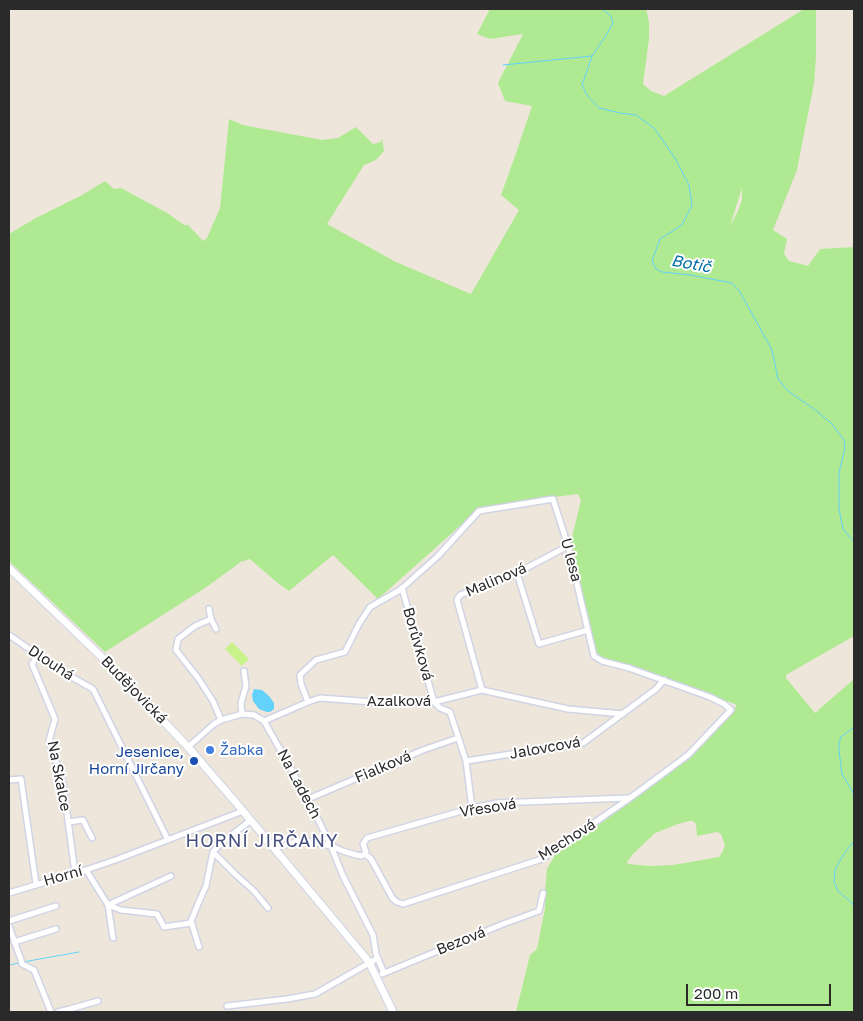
<!DOCTYPE html>
<meta charset="utf-8">
<style>
body{margin:0}
#map{position:relative;width:863px;height:1021px;overflow:hidden;background:#eee6db;font-family:"Golos Text",sans-serif}
canvas{display:block}
.frame{position:absolute;inset:0;border:10px solid #2a2a2a;pointer-events:none}
.scale{position:absolute;left:686px;top:984px;width:145px;height:22px;box-sizing:border-box;border:2px solid #2a2a2a;border-top:0;padding-left:6px;font-size:15px;line-height:18px;white-space:nowrap;color:#2a2a2a;-webkit-text-stroke:4px #fff;paint-order:stroke}
</style>
<div id="map">
<canvas width="863" height="1021"></canvas>
<div class="frame"></div>
<div class="scale">200 m</div>
</div>
<script>
const ctx = document.querySelector('canvas').getContext('2d');
ctx.lineJoin = 'round';
function paint(path, color) {
  ctx.fillStyle = color;
  ctx.fill(path, 'evenodd');
}
function toPath(rows) {
  const path = new Path2D();
  for (const r of rows) {
    path.moveTo(r[0], r[1]);
    for (let i = 2; i < r.length; i += 2) path.lineTo(r[i], r[i + 1]);
  }
  return path;
}
function strokePath(path, color, width, dash) {
  ctx.strokeStyle = color;
  ctx.lineWidth = width;
  ctx.lineCap = dash ? 'butt' : 'round';
  ctx.setLineDash(dash || []);
  ctx.stroke(path);
}
function drawText(font, color, halo, rows, align = 'center') {
  ctx.font = font + ' "Golos Text",sans-serif';
  ctx.lineWidth = 4;
  ctx.setLineDash([]);
  ctx.textBaseline = 'middle';
  ctx.strokeStyle = halo;
  ctx.fillStyle = color;
  for (const [text, x, y, turn = 0] of rows) {
    ctx.save();
    ctx.translate(x, y);
    ctx.rotate((+turn || 0) * Math.PI / 180);
    ctx.textAlign = isNaN(turn) ? turn : align;
    if (halo) ctx.strokeText(text, 0, 0);
    ctx.fillText(text, 0, 0);
    ctx.restore();
  }
}
paint(toPath([
 [490,9,646,9,649,22,649,39,643,84,651,91,664,96,804,9,816,9,816,57,814,84,802,144,797,170,773,230,787,239,784,254,789,261,808,266,820,249,854,247,854,636,786,675,786,678,815,713,854,679,854,1012,516,1012,530,955,537,949,545,908,545,891,547,869,555,855,605,820,690,757,731,714,737,705,667,678,611,661,597,655,571,541,581,500,578,494,554,497,479,509,378,599,333,555,289,591,279,584,251,560,248,559,243,562,242,561,208,586,105,652,9,561,9,234,34,219,82,195,105,181,114,189,121,188,169,214,184,225,188,225,203,241,207,238,220,208,229,119,243,125,322,140,338,138,356,127,373,144,381,142,382,138,384,151,376,160,364,165,327,224,396,262,471,294,519,210,501,195,516,153,532,106,505,101,498,83,523,34,490,39,477,34],
 [742,188,742,200,737,213,730,226],
 [689,821,693,821,696,824,697,836,717,832,721,834,725,845,722,853,719,857,673,865,650,866,628,864,627,862,633,854,655,833,678,824]
]), '#afea92');
paint(toPath([
 [232,642,249,659,242,666,225,649]
]), '#c7f28c');
paint(toPath([
 [254,689,262,690,269,696,274,703,274,709,270,712,267,712,259,709,253,701,252,695]
]), '#63d2fa');
strokePath(toPath([
 [602,9,611,16,613,23,605,37,592,56,582,85,587,95,599,108,620,113,636,115,654,128,675,158,689,185,692,205,682,225,660,239,652,261,656,269,662,272,690,275,732,283,740,292,772,350,778,379,788,391,814,409,831,423,844,440,845,448,839,473,839,509,843,529,854,542],
 [503,65,592,56],
 [854,727,841,737,839,743,839,751,842,774,853,792,854,802],
 [854,841,843,855,835,870,834,882,838,891,852,903,854,907],
 [23,962,79,952],
 [9,965,19,963]
]), '#63d2fa', 1);
const minor = toPath([
 [517,573,539,644,588,630],
 [402,588,434,702,440,708,450,712,466,761,472,808],
 [209,609,211,619,216,629],
 [211,619,195,626,178,639,176,650,198,678,213,701,221,720],
 [9,635,61,671,93,689,168,840],
 [38,655,32,664,55,719,49,741,63,783,75,873],
 [482,690,457,600,460,595,517,573,568,546],
 [308,702,301,684,300,675,316,660,345,652,359,624,370,607,400,590,438,556,479,511,553,499,568,546,594,656,602,661,629,668,710,697,724,704,731,710,688,755,630,798,542,859,403,904,397,902,393,899,371,859,365,854],
 [242,714,241,703,246,686,244,671],
 [264,721,308,702,320,698,386,703,407,700,434,702,482,690,568,709,623,714],
 [188,747,214,724,221,720,242,714,254,715,264,721,308,799,331,846,343,876,373,935,376,954,384,973],
 [466,761,583,743,656,689,664,680],
 [9,780,21,779,36,884],
 [308,799,423,750,458,738],
 [68,822,83,820,92,838],
 [274,848,296,842,307,841,331,846,343,851,356,855,361,856,365,854],
 [213,852,236,875,254,891,268,908],
 [365,854,366,852,363,844,367,838,472,808,496,803,628,798],
 [86,870,108,905,113,938],
 [9,893,86,870,118,859,243,811],
 [108,905,121,910,157,914,164,927,191,923],
 [108,905,171,876],
 [9,921,56,906],
 [9,926,21,960,22,964,34,970,51,1012],
 [14,942,56,929],
 [199,947,191,921,198,904,206,886,213,852,220,844,251,820],
 [382,974,503,924,539,911,543,893],
 [227,1006,287,999,315,994,378,958],
 [70,1009,98,1001],
 [58,1012,70,1009,71,1011]
]);
const secondary = toPath([
 [9,568,111,666,188,747,238,805,369,962,393,1012]
]);
strokePath(minor, '#d0d4e5', 8);
strokePath(secondary, '#d0d4e5', 9);
strokePath(minor, '#fff', 5);
strokePath(secondary, '#fff', 7);
for (const [x, y, r, color] of [
 [210,750,5,"#3f7fe0"],
 [194,761,5,"#1a4fb4"]
]) {
  const dot = new Path2D();
  dot.arc(x, y, r, 0, 2 * Math.PI);
  ctx.fillStyle = color;
  ctx.fill(dot);
  strokePath(dot, '#fff', 2);
}
drawText('15px', '#2a2a2a', '#fff', [
 ["U lesa",571,560,75],
 ["Malinová",496,580,-23],
 ["Borůvková",418,644,74],
 ["Dlouhá",51,663,33],
 ["Budějovická",134,690,46],
 ["Azalková",399,701],
 ["Jalovcová",545,748,-10],
 ["Fialková",383,767,-23],
 ["Na Skalce",59,776,79],
 ["Na Ladech",299,784,62],
 ["Vřesová",488,808,-9],
 ["Mechová",567,840,-32],
 ["Horní",63,876,-16],
 ["Bezová",461,941,-22]
]);
drawText('15px', '#366cbe', '#fff', [
 ["Žabka",220,750]
], 'left');
drawText('15px', '#164399', '#fff', [
 ["Jesenice,",184,752],
 ["Horní Jirčany",184,769]
], 'right');
drawText('italic 16px', '#006ea8', '#fff', [
 ["Botič",691,264,10]
]);
ctx.letterSpacing = '1px';
drawText('18px', '#46507f', '#fff', [
 ["HORNÍ JIRČANY",262,841]
]);
ctx.letterSpacing = '0px';
</script>
